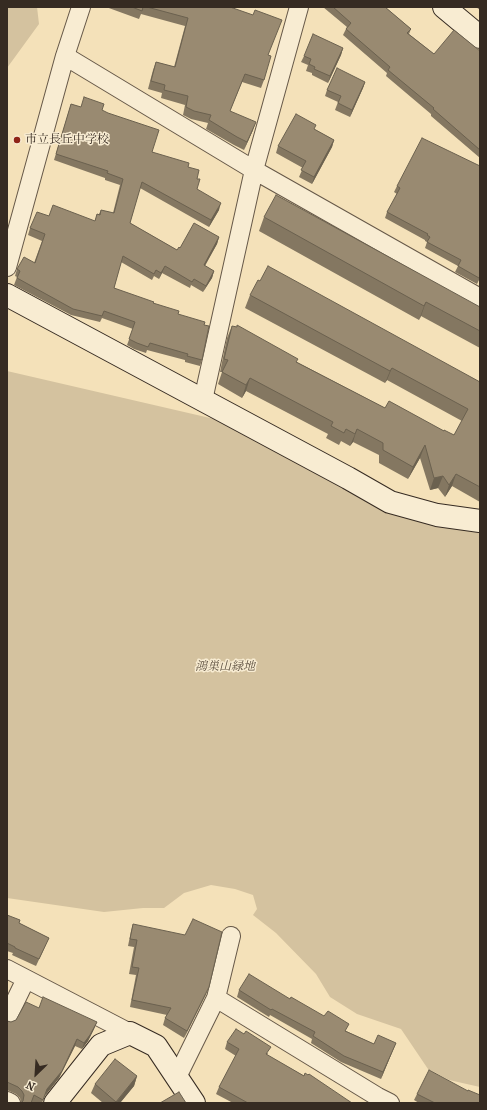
<!DOCTYPE html>
<meta charset="utf-8">
<style>
body{margin:0}
#map{position:relative;width:487px;height:1110px;overflow:hidden;background:#f4e1b9;font-family:"IM FELL French Canon",serif}
canvas{display:block}
.frame{position:absolute;inset:0;border:8px solid #362b22;pointer-events:none}
.north{position:absolute;left:16px;top:1054px;width:40px;height:40px;-webkit-text-stroke:3px #f8ecd2;paint-order:stroke;rotate:205deg;font-size:11px;font-weight:700;line-height:16px;text-align:center;color:#362b22}
.north::after{content:'';display:block;margin:auto;width:14px;height:18px;background:#362b22;clip-path:polygon(50% 0,100% 100%,50% 72%,0 100%)}
</style>
<div id="map">
<canvas width="487" height="1110"></canvas>
<div class="frame"></div>
<div class="north">N</div>
</div>
<script>
const ctx = document.querySelector('canvas').getContext('2d');
ctx.lineJoin = 'round';
function paint(path, color) {
  ctx.fillStyle = color;
  ctx.fill(path, 'evenodd');
}
function toPath(rows) {
  const path = new Path2D();
  for (const r of rows) {
    path.moveTo(r[0], r[1]);
    for (let i = 2; i < r.length; i += 2) path.lineTo(r[i], r[i + 1]);
  }
  return path;
}
function strokePath(path, color, width, dash) {
  ctx.strokeStyle = color;
  ctx.lineWidth = width;
  ctx.lineCap = dash ? 'butt' : 'round';
  ctx.setLineDash(dash || []);
  ctx.stroke(path);
}
function drawText(font, color, halo, rows, align = 'center') {
  ctx.font = font + ' "IM FELL French Canon","Noto Serif JP",serif';
  ctx.lineWidth = 3;
  ctx.setLineDash([]);
  ctx.textBaseline = 'middle';
  ctx.strokeStyle = halo;
  ctx.fillStyle = color;
  for (const [text, x, y, turn = 0] of rows) {
    ctx.save();
    ctx.translate(x, y);
    ctx.rotate((+turn || 0) * Math.PI / 180);
    ctx.textAlign = isNaN(turn) ? turn : align;
    if (halo) ctx.strokeText(text, 0, 0);
    ctx.fillText(text, 0, 0);
    ctx.restore();
  }
}
paint(toPath([
 [7,7,37,7,39,24,7,68],
 [7,371,223,421,480,528,480,1087,449,1080,428,1069,401,1029,357,1014,330,997,316,974,276,933,253,915,257,909,253,895,235,889,211,885,184,893,164,908,143,908,104,912,7,898]
]), '#d4c29f');
const street = toPath([
 [81,7,65,56,254,170,480,298],
 [7,267,65,56],
 [203,400,254,170,299,7],
 [7,969,130,1033],
 [216,998,231,936],
 [7,1018,26,979],
 [177,1077,216,998,378,1097,390,1103],
 [7,1101,11,1103]
]);
const secondary = toPath([
 [444,7,480,37],
 [7,295,348,478,390,502,437,515,480,521],
 [55,1103,101,1045,130,1033,156,1046,194,1103]
]);
strokePath(street, '#665848', 20);
strokePath(secondary, '#362b22', 24);
strokePath(street, '#f8ecd2', 18);
strokePath(secondary, '#f8ecd2', 22);
paint(toPath([
 [106,7,230,7,268,55,264,80,261,88,242,82,230,111,253,130,244,150,234,145,206,129,208,123,191,119,183,115,185,105,161,98,162,93,148,89,153,70,156,62,174,67,185,26,141,14,139,19],
 [323,7,385,7,411,29,409,34,434,54,480,51,480,158,431,116,431,114,386,76,387,73,343,35,347,27],
 [476,7,480,7,480,10],
 [343,48,341,55,328,83,312,75,312,73,306,71,308,65,301,62,304,56],
 [365,82,363,88,350,117,335,110,338,102,325,96,327,90],
 [71,104,80,107,102,110,152,152,188,167,197,179,197,189,219,210,209,227,140,188,130,223,177,250,180,248,219,237,217,244,205,266,214,271,212,278,203,292,191,285,190,288,162,273,159,279,154,276,152,280,121,262,114,288,204,325,202,360,200,366,185,362,185,360,147,350,146,353,134,349,127,345,133,329,102,318,100,322,71,315,14,285,17,277,15,276,17,269,34,263,42,241,28,235,30,228,49,216,95,221,97,214,99,214,101,210,113,213,120,185,105,180,105,178,54,160],
 [314,129,334,140,332,147,312,184,299,177,303,168,276,153,278,146],
 [480,166,480,278,477,284,455,272,458,266,425,248,427,242,425,241,425,240,385,218,387,212,397,194,394,192,397,186],
 [264,217,480,307,480,348,421,316,419,320,259,231],
 [250,295,480,382,480,502,452,486,445,497,438,488,430,490,420,458,408,479,379,463,379,455,353,442,350,446,341,441,339,445,326,438,328,434,246,391,242,398,218,384,222,372,220,372,227,338,232,326,297,362,385,408,454,435,462,421,387,380,385,383,245,308],
 [7,915,19,923,49,938,36,966,12,955,13,953,7,951],
 [133,924,206,994,184,1038,163,1025,165,1018,167,1015,130,1007,136,975,129,974,134,947,128,946,131,931],
 [239,990,290,999,346,1031,374,1044,396,1043,381,1079,341,1062,311,1043,312,1039,270,1015,269,1017,237,997],
 [39,1008,97,1022,94,1029,88,1041,82,1049,75,1046,59,1078,45,1095,42,1103,34,1103,32,1102,21,1103,21,1102,20,1098,16,1094,7,1090,7,1021,11,1022,16,1020],
 [227,1042,268,1053,267,1055,352,1103,233,1103,216,1094,219,1087,236,1056,225,1049],
 [137,1076,134,1086,120,1103,103,1103,91,1093,95,1084],
 [468,1091,480,1103,419,1103,414,1100,417,1094]
]), '#847761');
paint(toPath([
 [343,48,341,55,328,83,330,76],
 [365,82,363,88,350,117,352,110],
 [256,122,253,130,244,150,247,142],
 [334,140,332,147,312,184,314,177],
 [221,203,219,210,209,227,211,220],
 [219,237,217,244,201,272,204,265],
 [165,266,162,273,159,279,161,273],
 [214,271,212,278,203,292,206,286],
 [426,302,421,316,419,320,424,306],
 [392,368,387,380,385,383,390,371],
 [250,378,246,391,242,398,246,385],
 [357,429,353,442,350,446,355,434],
 [425,445,420,458,408,479,413,467],
 [456,474,452,486,445,497,449,485],
 [443,476,438,488,430,490,434,478],
 [209,987,206,994,184,1038,187,1031],
 [97,1022,94,1029,88,1041,82,1049,84,1043],
 [77,1039,75,1046,59,1078,45,1096,47,1089],
 [396,1043,393,1050,381,1079,383,1072],
 [137,1076,134,1086,120,1103,116,1103]
]), '#6b614f');
const building = toPath([
 [132,7,143,7,142,11,132,7],
 [147,7,230,7,253,15,255,10,282,20,268,55,271,56,264,80,245,74,230,111,256,122,247,142,237,137,209,120,211,115,194,111,186,107,188,96,164,90,165,85,151,81,156,62,175,67,188,18,147,7],
 [333,7,385,7,411,29,407,33,434,54,454,30,480,51,480,150,433,109,434,108,388,70,390,67,346,29,351,23,333,7],
 [313,34,343,48,330,76,314,69,315,67,309,64,311,59,304,56,313,34],
 [337,68,365,82,352,110,338,103,341,96,327,90,337,68],
 [84,97,104,104,102,110,108,113,159,130,152,152,189,163,188,167,199,170,197,179,200,179,197,189,221,203,211,220,142,182,130,223,177,250,179,247,180,248,194,223,219,237,204,265,214,271,206,286,194,279,192,282,165,266,161,273,156,270,154,274,123,256,114,288,154,302,153,303,179,311,178,314,205,322,204,325,209,326,202,360,187,356,188,354,150,343,148,347,137,343,129,339,135,322,104,311,102,316,73,309,17,278,20,271,17,269,24,257,35,263,45,234,30,228,37,212,49,216,53,205,95,221,97,214,100,215,101,210,114,213,123,179,107,173,108,171,56,154,71,104,81,107,84,97],
 [296,114,316,125,314,129,334,140,314,177,301,170,306,161,278,146,296,114],
 [422,138,480,166,480,276,479,278,458,266,461,260,427,242,430,237,427,235,428,234,387,212,400,188,397,186,422,138],
 [276,195,480,307,480,331,426,302,424,306,264,217,276,195],
 [268,266,480,382,480,487,456,474,449,485,443,476,434,478,425,445,413,467,383,450,383,443,357,429,355,434,346,429,344,433,331,426,333,422,250,378,246,385,222,372,228,360,224,359,232,326,237,327,237,325,298,359,296,362,385,408,389,401,444,431,444,430,454,435,468,409,392,368,390,371,250,295,258,280,260,281,268,266],
 [7,915,20,920,19,923,49,938,39,959,15,948,15,947,7,943,7,915],
 [193,919,222,932,209,987,187,1031,165,1018,171,1008,132,1000,139,968,132,967,137,940,130,939,133,924,185,935,193,919],
 [249,974,290,999,291,997,324,1016,328,1011,349,1024,345,1031,374,1044,378,1035,396,1043,383,1072,344,1056,313,1036,315,1032,272,1009,271,1010,239,990,249,974],
 [43,997,97,1022,90,1035,84,1043,77,1039,62,1071,47,1089,43,1100,34,1095,31,1103,21,1103,23,1101,24,1095,22,1091,18,1087,7,1082,7,1021,11,1022,16,1020,26,1002,39,1008,43,997],
 [236,1029,244,1034,246,1031,271,1047,266,1054,304,1076,305,1073,308,1075,309,1074,352,1103,248,1103,219,1087,239,1049,227,1042,236,1029],
 [115,1059,137,1076,116,1102,95,1084,115,1059],
 [429,1070,468,1091,468,1090,480,1095,480,1103,435,1103,417,1094,429,1070],
 [179,1092,186,1103,160,1103,179,1092]
]);
paint(building, '#998a71');
strokePath(building, '#6b614f', 1);
for (const [x, y, r, color] of [
 [17,140,4,"#8f2418"]
]) {
  const dot = new Path2D();
  dot.arc(x, y, r, 0, 2 * Math.PI);
  ctx.fillStyle = color;
  ctx.fill(dot);
  strokePath(dot, '#f8ecd2', 1.5);
}
drawText('12px', '#362b22', '#f8ecd2', [
 ["市立長丘中学校",25,140]
], 'left');
drawText('italic 12px', '#5e5141', '#f8ecd2', [
 ["鴻巣山緑地",225,667]
]);
</script>
